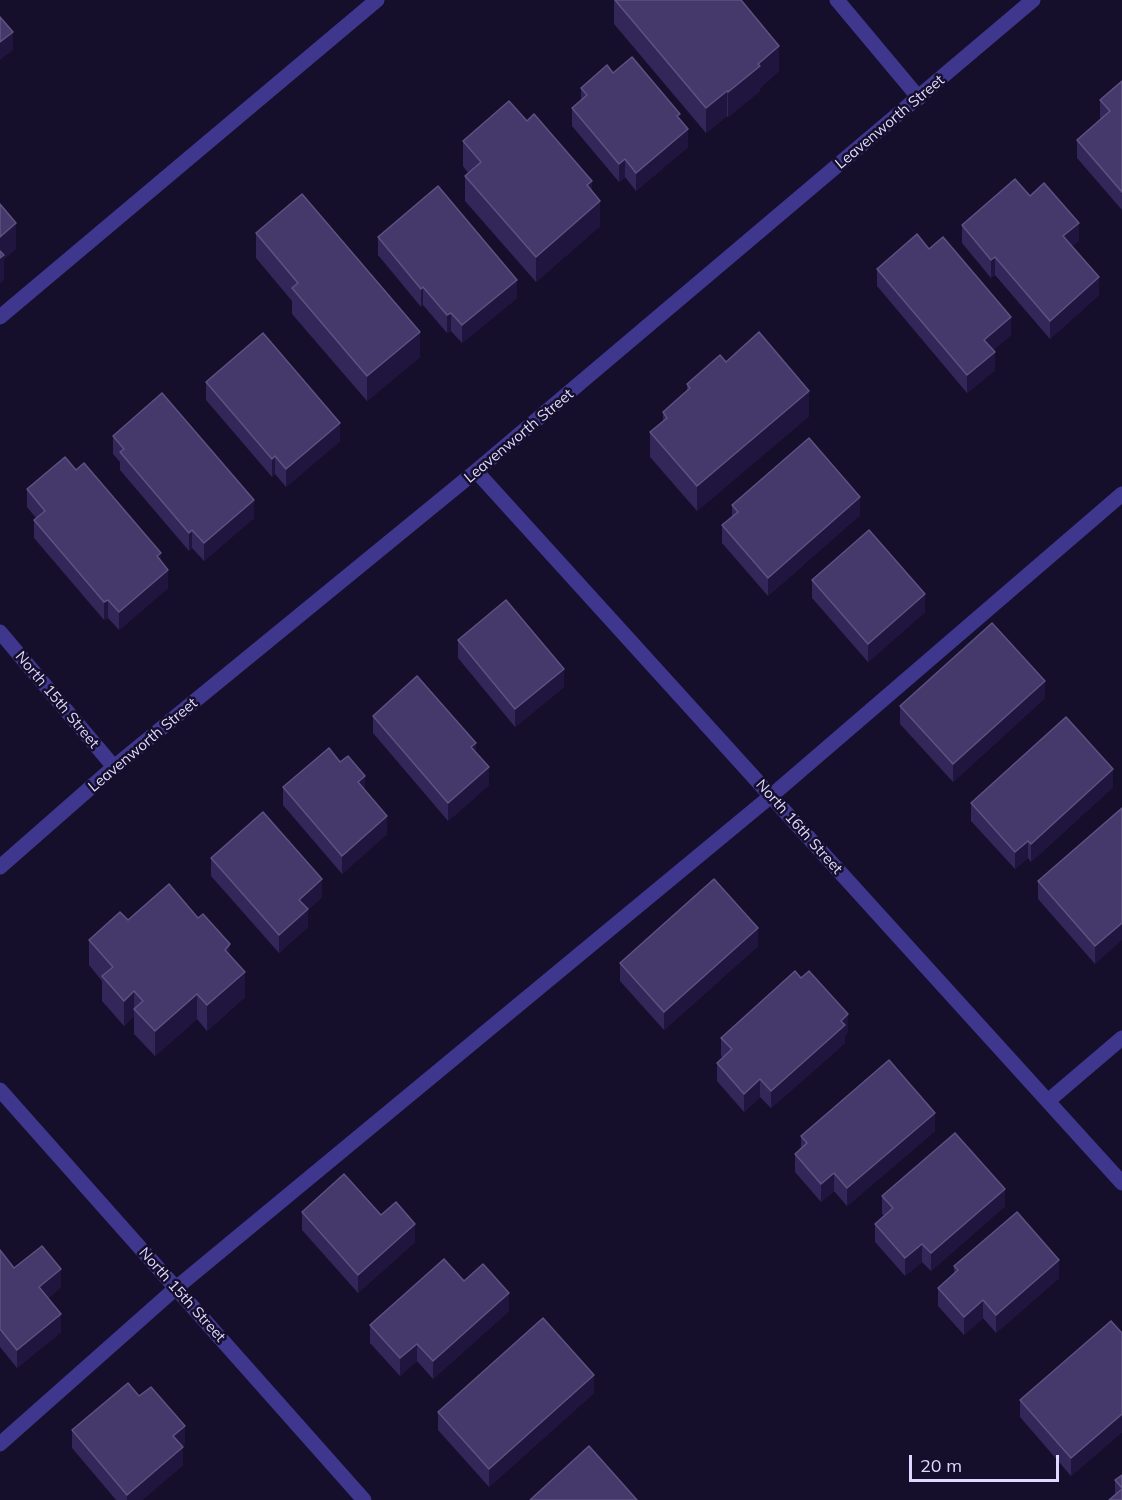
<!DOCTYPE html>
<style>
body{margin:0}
#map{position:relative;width:1122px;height:1500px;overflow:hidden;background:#150f2b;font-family:Mulish,sans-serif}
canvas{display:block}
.scale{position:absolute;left:909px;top:1455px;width:150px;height:27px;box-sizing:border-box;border:3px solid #dfd8ff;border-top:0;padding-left:8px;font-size:18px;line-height:21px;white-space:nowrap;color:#dfd8ff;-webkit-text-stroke:4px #150f2b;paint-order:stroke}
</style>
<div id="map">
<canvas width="1122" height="1500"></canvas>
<div class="scale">20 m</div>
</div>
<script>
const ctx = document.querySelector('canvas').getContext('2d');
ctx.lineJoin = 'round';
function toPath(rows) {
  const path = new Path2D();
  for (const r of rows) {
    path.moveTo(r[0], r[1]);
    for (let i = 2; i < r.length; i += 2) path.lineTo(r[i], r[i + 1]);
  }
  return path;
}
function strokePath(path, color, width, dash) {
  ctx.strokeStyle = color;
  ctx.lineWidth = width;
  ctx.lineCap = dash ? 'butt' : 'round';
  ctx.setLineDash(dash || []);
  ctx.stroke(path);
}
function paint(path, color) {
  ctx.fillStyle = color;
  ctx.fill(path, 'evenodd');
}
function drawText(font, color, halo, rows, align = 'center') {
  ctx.font = font + ' Mulish,sans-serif';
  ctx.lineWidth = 5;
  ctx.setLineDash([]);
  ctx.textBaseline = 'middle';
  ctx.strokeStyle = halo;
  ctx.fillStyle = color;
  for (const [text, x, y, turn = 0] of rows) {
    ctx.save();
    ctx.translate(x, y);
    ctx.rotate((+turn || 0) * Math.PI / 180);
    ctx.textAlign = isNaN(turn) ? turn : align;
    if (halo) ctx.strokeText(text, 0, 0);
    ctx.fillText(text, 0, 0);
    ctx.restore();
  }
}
strokePath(toPath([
 [0,317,377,0],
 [0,1444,176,1288,771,796,1122,494]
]), '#3e378d', 15);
strokePath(toPath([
 [837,0,919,98],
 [476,471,1122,1183],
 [0,632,114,767],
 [0,867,114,767,476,471,1033,0],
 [0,1090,364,1500],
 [1048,1101,1122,1038]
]), '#3e378d', 15);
paint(toPath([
 [614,0,741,0,779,71,760,88,760,91,728,117,727,116,706,133,614,24],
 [613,73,680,120,688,147,636,191,625,177,619,182,572,126,572,108,581,100,581,88],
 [1122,81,1122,210,1077,158,1077,140,1101,119,1100,118,1100,100],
 [527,121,592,190,600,226,536,282,465,201,465,176,468,173,463,166,463,141],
 [1030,196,1079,241,1072,246,1099,295,1050,339,995,275,991,278,962,243,962,225],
 [256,233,420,357,367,401,292,314,292,301,256,258],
 [378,237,517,298,462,343,451,331,447,333,423,305,421,307,378,255],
 [929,249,1011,335,993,350,995,370,967,393,877,286,877,269],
 [726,362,809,416,697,511,650,457,650,432,663,422,663,412,687,391,687,384],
 [206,382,340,441,286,487,275,474,272,477,206,400],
 [113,436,254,518,204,561,192,548,189,551,120,470,120,462,113,454],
 [76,470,161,561,168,588,119,630,108,618,104,620,34,538,34,520,36,518,27,507,27,489],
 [732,505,860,515,768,596,722,543,722,525,732,517],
 [812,580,925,612,868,662,812,598],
 [458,640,564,687,515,727,458,658],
 [1045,698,953,782,900,724,900,706],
 [373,716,476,752,489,785,448,821,373,733],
 [283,787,365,790,387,834,342,874,283,805],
 [1113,787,1031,862,1028,858,1015,869,971,821,971,803],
 [1122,808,1095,964,1038,899,1038,881],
 [211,858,322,897,308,910,308,927,279,953,211,876],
 [128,920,230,956,245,997,207,1031,197,1019,155,1056,134,1034,134,1016,124,1026,102,1001,102,981,89,965,89,940],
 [758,946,664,1030,620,981,620,963],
 [848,1032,845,1035,845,1043,771,1108,760,1097,744,1112,717,1081,717,1063,723,1058,721,1056,721,1038],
 [935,1131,847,1206,834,1191,821,1202,795,1172,795,1154,801,1149,801,1136],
 [882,1196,1005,1206,931,1271,922,1262,905,1276,875,1242,875,1224,885,1216,882,1214],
 [302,1212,381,1215,415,1242,358,1293,302,1230],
 [0,1250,14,1268,61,1287,48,1298,61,1332,17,1368,0,1347],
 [954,1266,1059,1278,996,1333,983,1318,964,1335,938,1306,938,1288,954,1273],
 [464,1281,509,1311,433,1379,417,1361,400,1376,370,1343,370,1325],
 [1122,1333,1122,1432,1071,1476,1020,1417,1020,1400],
 [594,1393,489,1487,438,1430,438,1412],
 [139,1396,185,1444,182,1446,183,1465,142,1500,116,1500,72,1448,72,1430],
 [1122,1475,1122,1500,1115,1494,1115,1480]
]), '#332659');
paint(toPath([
 [13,32,13,50,0,60,0,42],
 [779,46,779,71,760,88,760,91,728,117,728,92],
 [727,91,727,116,706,133,706,108],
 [688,129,688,147,636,191,636,173],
 [625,159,625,177,619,182,619,164],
 [592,181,592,206,587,185],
 [600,201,600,226,536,282,536,257],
 [16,223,16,249,4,260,4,280,0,284,0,237],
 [1079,223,1079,241,1063,254,1063,236],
 [995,257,995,275,991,278,991,260],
 [1099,277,1099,295,1050,339,1050,321],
 [517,280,517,298,462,343,462,325],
 [423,287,423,305,421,307,421,289],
 [451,313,451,331,447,333,447,315],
 [1011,317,1011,335,984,358,984,340],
 [420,332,420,357,367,401,367,376],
 [995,352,995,370,967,393,967,375],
 [809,391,809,416,697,511,697,486],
 [340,423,340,441,286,487,286,469],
 [275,456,275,474,272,477,272,459],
 [860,497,860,515,768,596,768,578],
 [254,500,254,518,204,561,204,543],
 [192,530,192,548,189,551,189,533],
 [161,553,161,571,157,556],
 [168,570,168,588,119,630,119,612],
 [925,594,925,612,868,662,868,644],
 [108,600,108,618,104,620,104,602],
 [564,669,564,687,515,727,515,709],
 [1045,681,1045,698,953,782,953,764],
 [476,743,476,760,471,747],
 [489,767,489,785,448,821,448,803],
 [1113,769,1113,787,1031,862,1031,844],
 [365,776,365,794,358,782],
 [387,816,387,834,342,874,342,856],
 [1028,841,1028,858,1015,869,1015,852],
 [322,879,322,897,308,910,308,927,279,953,279,935,299,900],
 [1122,923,1122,940,1095,964,1095,946],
 [758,928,758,946,664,1030,664,1012],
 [230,944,230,970,225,950],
 [245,972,245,997,207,1031,207,1005],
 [134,991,134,1016,124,1026,124,1001],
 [197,994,197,1019,155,1056,155,1031],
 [848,1014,848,1032,845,1035,845,1043,771,1108,771,1091],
 [760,1079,760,1097,744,1112,744,1094],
 [935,1113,935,1131,847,1206,847,1188],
 [834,1173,834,1191,821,1202,821,1184],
 [1005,1189,1005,1206,931,1271,931,1253],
 [415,1224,415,1242,358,1293,358,1275],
 [922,1244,922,1262,905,1276,905,1258],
 [1059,1260,1059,1278,996,1333,996,1315],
 [61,1269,61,1287,39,1305,39,1287],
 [509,1293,509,1311,433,1379,433,1361],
 [983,1300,983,1318,964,1335,964,1317],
 [61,1314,61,1332,17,1368,17,1350],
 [417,1344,417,1361,400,1376,400,1358],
 [594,1375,594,1393,489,1487,489,1469],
 [1122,1414,1122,1432,1071,1476,1071,1458],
 [185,1426,185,1444,173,1454,173,1436],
 [183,1447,183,1465,142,1500,127,1500,127,1495]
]), '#1f153f');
const building = toPath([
 [615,0,741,0,779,46,758,64,760,66,728,92,727,91,706,108,615,0],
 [0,17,13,32,0,42,0,17],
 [632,57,680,114,677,116,688,129,636,173,625,159,619,164,572,108,587,95,581,88,607,65,613,73,632,57],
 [1122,81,1122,192,1077,140,1110,111,1100,100,1122,81],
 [509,101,527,121,534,114,592,181,587,185,600,201,536,257,465,176,481,162,463,141,509,101],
 [1015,179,1030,196,1044,183,1079,223,1063,236,1099,277,1050,321,995,257,991,260,962,225,1015,179],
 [438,186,517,280,462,325,451,313,447,315,423,287,421,289,378,237,438,186],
 [302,194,420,332,367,376,292,288,298,283,256,233,302,194],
 [0,204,16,223,0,237,0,204],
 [917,234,929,249,943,237,1011,317,984,340,995,352,967,375,877,269,917,234],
 [0,251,4,255,0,258,0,251],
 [759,332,809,391,697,486,650,432,667,418,663,412,690,388,687,384,720,355,726,362,759,332],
 [263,333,340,423,286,469,275,456,272,459,206,382,263,333],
 [162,393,254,500,204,543,192,530,189,533,120,452,124,449,113,436,162,393],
 [809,438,860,497,768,578,722,525,738,512,732,505,809,438],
 [65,457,76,470,84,463,161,553,157,556,168,570,119,612,108,600,104,602,34,520,45,511,27,489,65,457],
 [869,530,925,594,868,644,812,580,869,530],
 [506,600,564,669,515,709,458,640,506,600],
 [992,623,1045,681,953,764,900,706,992,623],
 [417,676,476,743,471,747,489,767,448,803,373,716,417,676],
 [1066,717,1113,769,1031,844,1028,841,1015,852,971,803,1066,717],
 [329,748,340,762,348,756,365,776,358,782,387,816,342,856,283,787,329,748],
 [1122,808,1122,923,1095,946,1038,881,1122,808],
 [263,812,322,879,299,900,308,909,279,935,211,858,263,812],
 [714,879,758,928,664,1012,620,963,714,879],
 [169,884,198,918,203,914,230,944,225,950,245,972,207,1005,197,994,155,1031,134,1009,143,1001,134,991,124,1001,102,976,113,967,89,940,120,912,128,920,169,884],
 [795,971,801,978,809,971,848,1014,841,1021,845,1025,771,1091,760,1079,744,1094,717,1063,732,1049,721,1038,795,971],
 [889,1060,935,1113,847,1188,834,1173,821,1184,795,1154,807,1143,801,1136,889,1060],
 [955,1133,1005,1189,931,1253,922,1244,905,1258,875,1224,893,1208,882,1196,955,1133],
 [344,1174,381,1215,396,1202,415,1224,358,1275,302,1212,344,1174],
 [1017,1212,1059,1260,996,1315,983,1300,964,1317,938,1288,958,1270,954,1266,1017,1212],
 [42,1246,61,1269,39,1287,61,1314,17,1350,0,1329,0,1250,14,1268,42,1246],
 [444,1259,464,1281,483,1264,509,1293,433,1361,417,1344,400,1358,370,1325,444,1259],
 [543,1318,594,1375,489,1469,438,1412,543,1318],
 [1111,1321,1122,1333,1122,1414,1071,1458,1020,1400,1111,1321],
 [128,1383,139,1396,151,1387,185,1426,173,1436,183,1447,127,1495,72,1430,128,1383],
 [589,1446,637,1500,530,1500,589,1446],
 [1122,1475,1122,1488,1115,1480,1122,1475],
 [1122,1489,1122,1500,1109,1500,1122,1489]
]);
paint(building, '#45396b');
strokePath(building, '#5e5282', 1.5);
drawText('15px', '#dfd8ff', '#150f2b', [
 ["Leavenworth Street",890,122,-40],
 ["Leavenworth Street",519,436,-40],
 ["North 15th Street",57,700,50],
 ["Leavenworth Street",143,745,-40],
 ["North 16th Street",799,827,48],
 ["North 15th Street",182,1295,48]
]);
</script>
